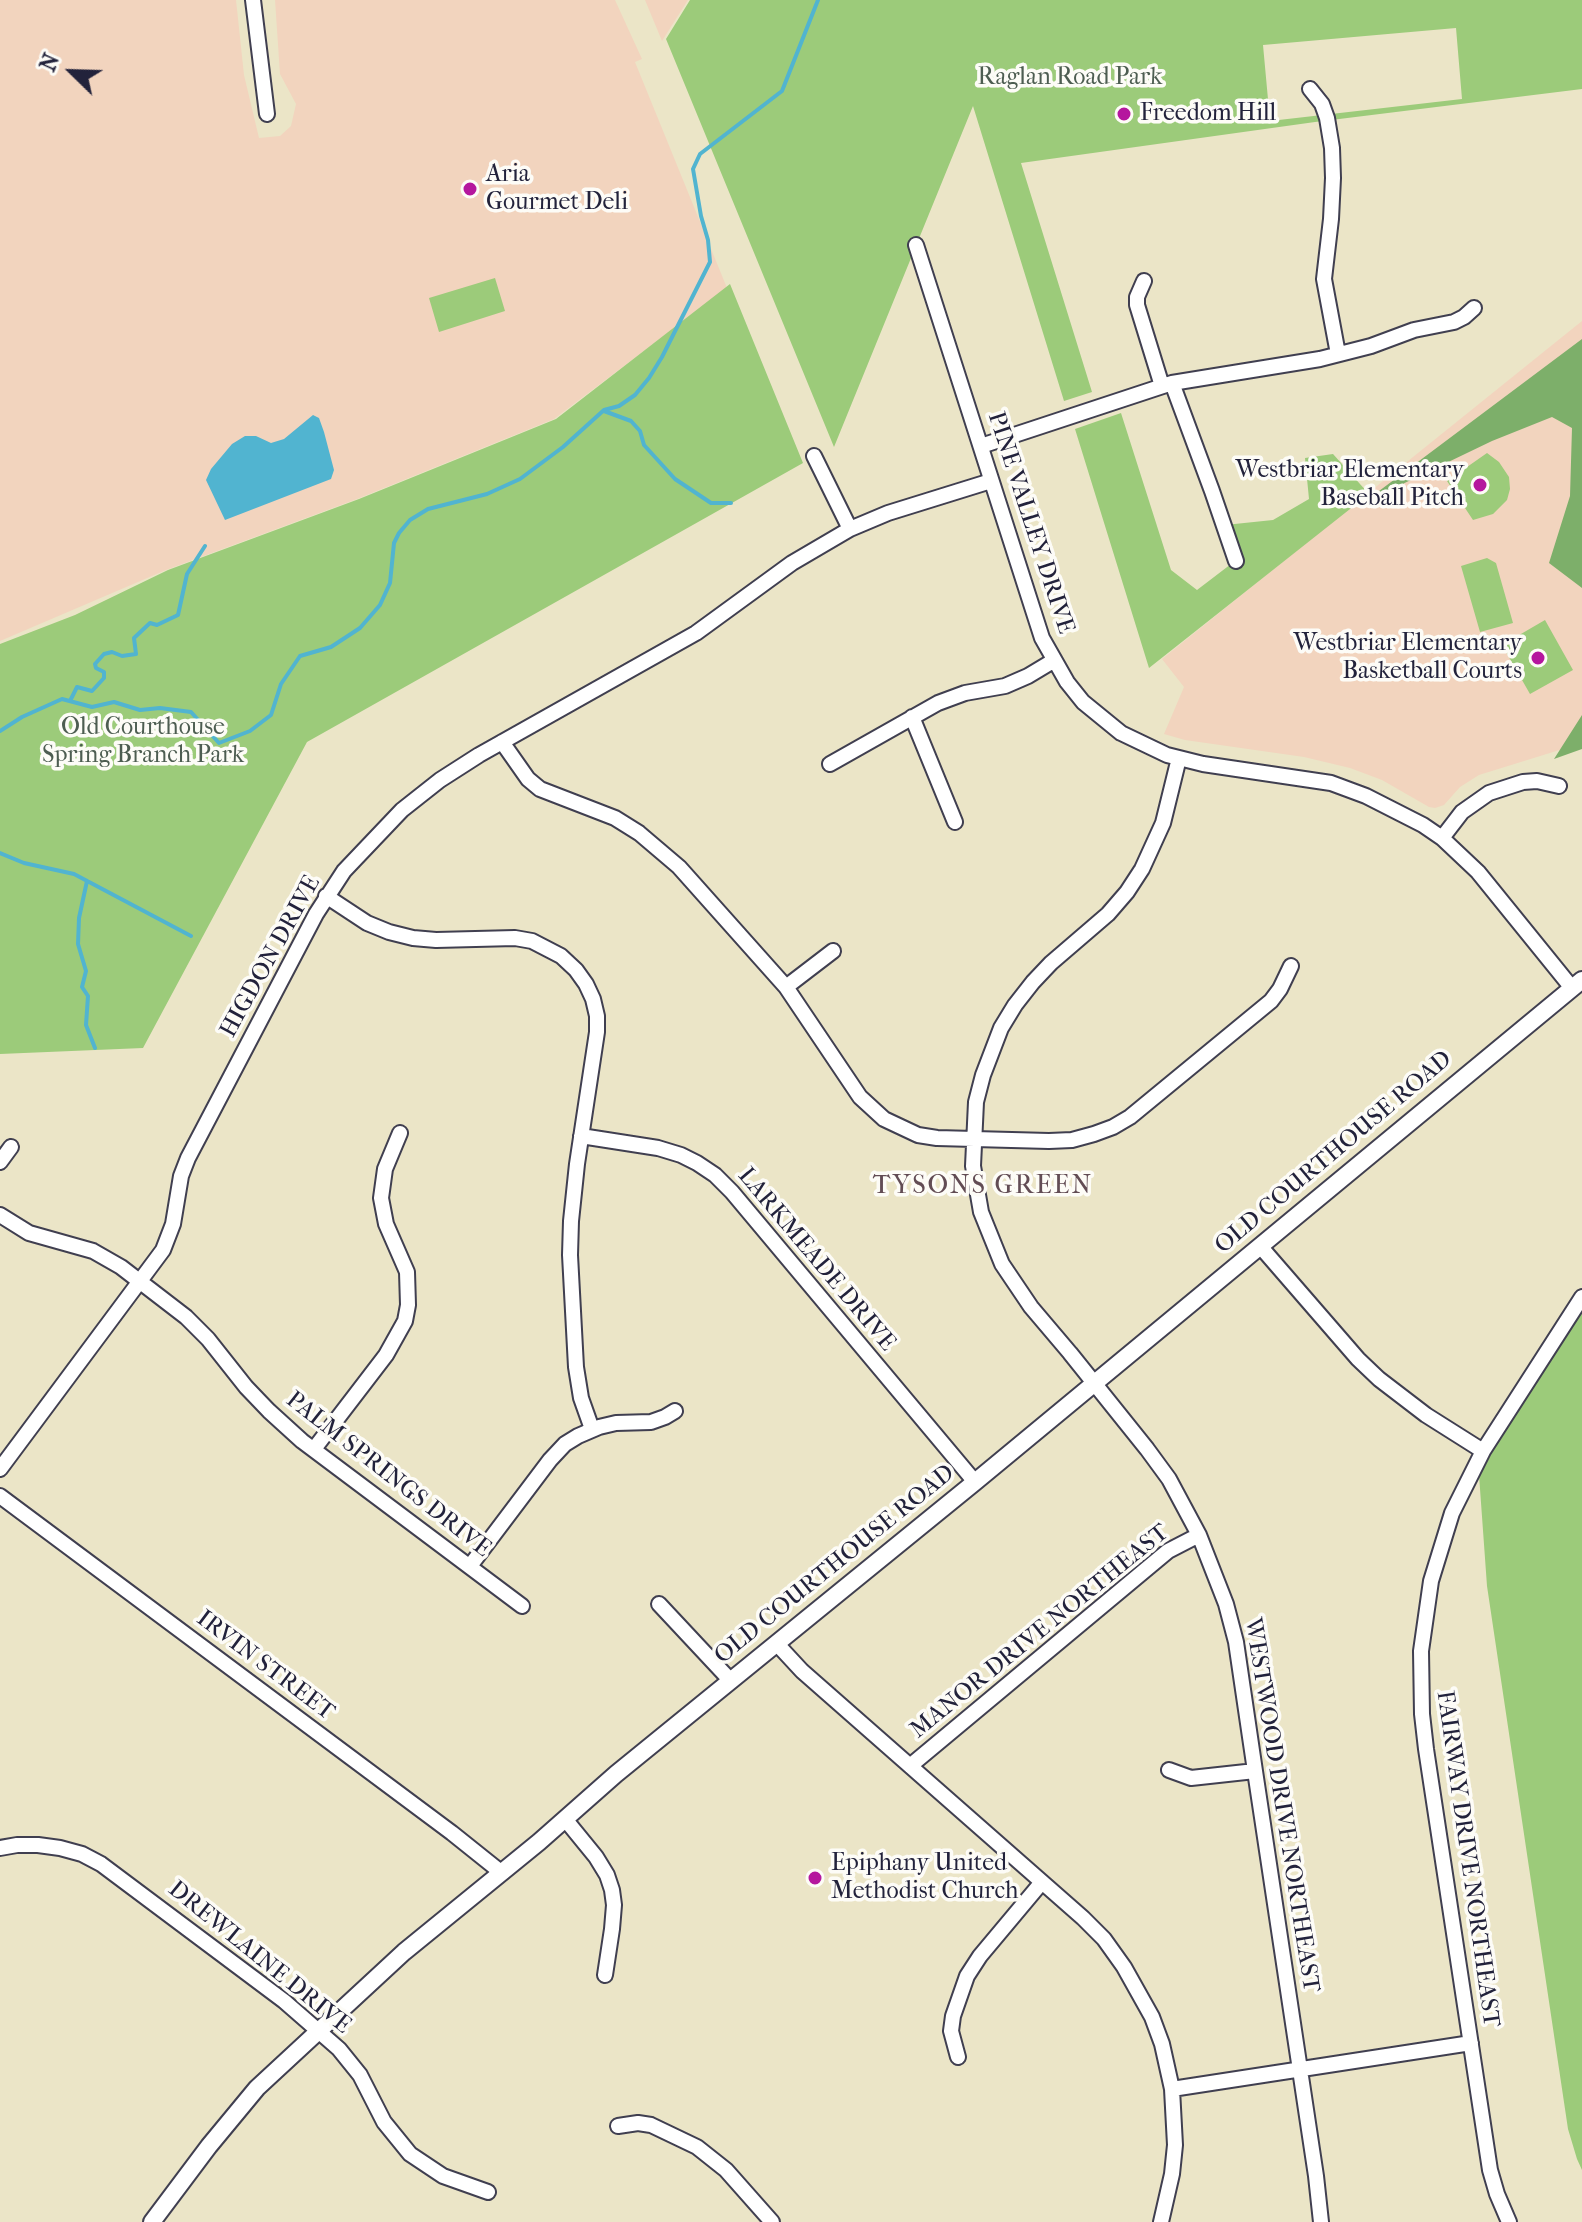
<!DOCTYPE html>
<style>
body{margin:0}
#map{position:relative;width:1582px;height:2222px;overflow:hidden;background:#ebe5c7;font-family:"IM FELL French Canon",serif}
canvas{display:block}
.north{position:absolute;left:32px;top:32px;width:80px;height:80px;-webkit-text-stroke:6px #fdfcf7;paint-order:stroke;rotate:293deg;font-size:22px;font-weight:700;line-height:32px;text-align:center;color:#22223b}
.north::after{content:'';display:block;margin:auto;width:28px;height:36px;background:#22223b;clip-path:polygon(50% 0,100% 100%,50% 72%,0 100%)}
</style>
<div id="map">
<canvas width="1582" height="2222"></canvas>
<div class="north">N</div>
</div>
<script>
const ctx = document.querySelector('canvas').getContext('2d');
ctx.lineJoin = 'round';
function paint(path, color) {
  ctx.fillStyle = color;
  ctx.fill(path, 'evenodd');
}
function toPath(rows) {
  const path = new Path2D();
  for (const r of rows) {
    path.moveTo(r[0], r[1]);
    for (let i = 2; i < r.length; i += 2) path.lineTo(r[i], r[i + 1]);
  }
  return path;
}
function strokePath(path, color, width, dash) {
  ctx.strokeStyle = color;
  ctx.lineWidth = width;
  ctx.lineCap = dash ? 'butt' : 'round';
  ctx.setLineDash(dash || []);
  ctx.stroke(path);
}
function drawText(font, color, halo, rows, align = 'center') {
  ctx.font = font + ' "IM FELL French Canon",serif';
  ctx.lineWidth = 7;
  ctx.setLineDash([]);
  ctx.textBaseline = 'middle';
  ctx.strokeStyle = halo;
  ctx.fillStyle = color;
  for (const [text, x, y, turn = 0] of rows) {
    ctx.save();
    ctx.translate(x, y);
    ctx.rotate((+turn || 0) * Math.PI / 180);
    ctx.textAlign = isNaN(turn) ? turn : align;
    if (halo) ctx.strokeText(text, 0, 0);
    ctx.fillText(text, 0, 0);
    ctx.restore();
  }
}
paint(toPath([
 [0,0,236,0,244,75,259,138,280,136,291,126,296,104,280,74,275,0,615,0,642,59,635,62,727,288,554,419,357,499,166,570,0,641],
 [645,0,688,0,662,41],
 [1582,321,1582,743,1479,775,1460,787,1444,805,1435,808,1429,807,1382,780,1350,768,1304,757,1185,740,1164,734,1184,687,1162,659]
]), '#f2d4be');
paint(toPath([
 [690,0,1582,0,1582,89,1315,122,1021,163,1092,392,1064,401,973,106,834,447,666,39],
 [1456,28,1462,99,1270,121,1263,45],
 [495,278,505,311,439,332,429,298],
 [730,284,803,463,307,742,143,1048,0,1054,0,644,75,615,168,570,359,499,556,419],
 [1121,413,1171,570,1197,590,1235,561,1225,525,1273,520,1309,499,1305,458,1333,454,1369,494,1149,668,1075,429],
 [1487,453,1499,462,1509,477,1510,489,1507,500,1493,514,1473,520,1447,481],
 [1487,558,1496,563,1513,623,1480,632,1461,566],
 [1545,620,1573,670,1530,694,1502,645],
 [1582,1297,1582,2170,1577,2159,1568,2129,1487,1586,1478,1461]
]), '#9ccb7a');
paint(toPath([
 [1582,339,1582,588,1549,563,1570,496,1572,428,1552,417,1492,441,1363,503],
 [1582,715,1582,749,1554,759]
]), '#7daf6a');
paint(toPath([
 [313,415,319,418,324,432,334,470,331,479,225,520,206,480,211,469,232,444,245,436,256,436,271,443,284,439]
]), '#51b4d0');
strokePath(toPath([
 [604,411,631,421,640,431,644,445,675,479,711,503,731,503],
 [70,701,77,687,92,691,104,678,104,672,96,668,95,664,104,654,112,652,122,656,136,654,134,638,150,623,157,625,178,615,187,574,205,546],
 [0,731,22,717,62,699,92,707,114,702,140,710,160,708,191,712,219,743,250,731,271,715,281,684,300,656,331,647,360,628,380,605,390,583,394,543,399,533,410,520,428,509,487,494,520,479,563,447,604,410,619,406,635,395,649,378,662,357,710,262,708,240,701,216,693,169,700,154,782,91,818,0],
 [0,853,24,863,74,874,191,936],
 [87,881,79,918,78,944,86,971,82,987,88,996,86,1025,95,1048]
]), '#51b4d0', 4);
const minor = toPath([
 [253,0,267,114],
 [1310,89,1322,104,1327,118,1332,148,1333,178,1331,219,1324,279,1338,354],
 [916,245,1042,638,1067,682,1083,702,1121,733,1167,755,1203,764,1331,783,1366,796,1423,825,1442,838,1478,872,1572,988],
 [1144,281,1137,297,1137,305,1162,386],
 [1172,383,1212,491,1236,561],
 [981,446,1172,383,1320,359,1371,346,1414,330,1454,322,1464,317,1474,308],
 [814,456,850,529],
 [912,717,955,822],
 [502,742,528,779,540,789,615,818,639,833,679,867,786,987,860,1097,884,1119,918,1135,937,1138,1049,1141,1072,1140,1094,1134,1113,1127,1130,1117,1271,1001,1280,989,1291,966],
 [1179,758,1163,823,1142,869,1127,892,1108,914,1051,963,1033,982,1015,1005,1001,1028,983,1075,976,1102,973,1166,981,1212,1002,1264,1031,1307,1070,1353,1147,1449,1169,1479,1199,1535,1226,1604,1236,1642,1255,1771,1316,2176,1321,2222],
 [830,764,938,703,965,693,1005,686,1028,676,1053,661],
 [1442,838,1462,812,1489,793,1523,782,1537,781,1559,786],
 [326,896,367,923,389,932,413,938,436,940,515,938,532,941,561,956,576,970,586,984,593,999,597,1016,597,1032,577,1164,571,1221,570,1255,576,1367,581,1398,592,1429],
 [786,987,833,951],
 [581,1136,658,1148,681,1155,697,1163,715,1175,732,1192,975,1482],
 [0,1162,11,1147],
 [0,1215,29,1233,93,1251,121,1267,186,1317,208,1339,246,1387,269,1411,302,1441,522,1606],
 [1260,1246,1358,1359,1379,1379,1426,1415,1483,1451],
 [314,1449,386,1355,405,1321,408,1305,407,1272,386,1224,381,1198,385,1169,400,1133],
 [0,1469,163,1250,173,1224,181,1176,188,1158,316,914,344,871,402,810,440,780,479,755,696,633,792,563,850,529,888,513,991,481],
 [0,1496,452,1833,502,1873],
 [470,1566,550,1460,565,1444,578,1436,599,1427,616,1423,651,1422,665,1417,675,1411],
 [659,1604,731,1681],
 [777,1644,802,1671,1083,1918,1104,1939,1124,1967,1152,2017,1162,2044,1172,2089,1175,2145,1172,2174,1161,2222],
 [910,1766,1168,1551,1199,1535],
 [1169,1770,1191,1778,1255,1771],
 [565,1819,596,1857,607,1875,612,1890,614,1905,612,1929,605,1975],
 [0,1848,17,1845,38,1845,60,1848,82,1854,101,1864,284,2001,339,2049,360,2075,384,2122,410,2154,443,2176,488,2192],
 [958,2057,951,2031,953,2016,967,1976,980,1956,1042,1882],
 [1172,2089,1471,2043],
 [618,2126,638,2123,651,2125,697,2147,726,2170,772,2222],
 [1509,2222,1497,2194,1490,2170,1426,1749,1422,1714,1421,1651,1431,1581,1452,1513,1483,1451,1582,1297]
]);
const tertiary = toPath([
 [152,2222,209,2146,257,2088,404,1952,539,1842,616,1774,975,1482,1582,980]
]);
strokePath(minor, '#403f50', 18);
strokePath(tertiary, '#403f50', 20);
strokePath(minor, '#fff', 14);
strokePath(tertiary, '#fff', 16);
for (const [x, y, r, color] of [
 [1124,114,8,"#b5179e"],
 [470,189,8,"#b5179e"],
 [1480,485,8,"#b5179e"],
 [1538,658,8,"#b5179e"],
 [815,1878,8,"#b5179e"]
]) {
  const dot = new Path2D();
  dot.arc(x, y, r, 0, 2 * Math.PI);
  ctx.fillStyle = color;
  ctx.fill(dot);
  strokePath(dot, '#fdfcf7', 3);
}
drawText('24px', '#4d5d51', '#fdfcf7', [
 ["Raglan Road Park",1070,78],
 ["Old Courthouse",143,728],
 ["Spring Branch Park",143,756]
]);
drawText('24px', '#22223b', '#fdfcf7', [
 ["Freedom Hill",1140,114],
 ["Aria",486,175],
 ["Gourmet Deli",486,203],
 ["Westbriar Elementary",1464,471,"right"],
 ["Baseball Pitch",1464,499,"right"],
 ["Westbriar Elementary",1522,644,"right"],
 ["Basketball Courts",1522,672,"right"],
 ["Epiphany United",831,1864],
 ["Methodist Church",831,1892]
], 'left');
drawText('24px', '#22223b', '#fdfcf7', [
 ["PINE VALLEY DRIVE",1030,523,72],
 ["HIGDON DRIVE",271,957,-61],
 ["OLD COURTHOUSE ROAD",1334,1153,-40],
 ["LARKMEADE DRIVE",816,1260,50],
 ["PALM SPRINGS DRIVE",388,1475,38],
 ["OLD COURTHOUSE ROAD",835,1565,-39],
 ["MANOR DRIVE NORTHEAST",1040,1632,-39],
 ["IRVIN STREET",265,1666,37],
 ["WESTWOOD DRIVE NORTHEAST",1281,1805,81],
 ["FAIRWAY DRIVE NORTHEAST",1467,1859,82],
 ["DREWLAINE DRIVE",259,1958,39]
]);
ctx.letterSpacing = '2px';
drawText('26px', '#624c54', '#fdfcf7', [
 ["TYSONS GREEN",983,1187]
]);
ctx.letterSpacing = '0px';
</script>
